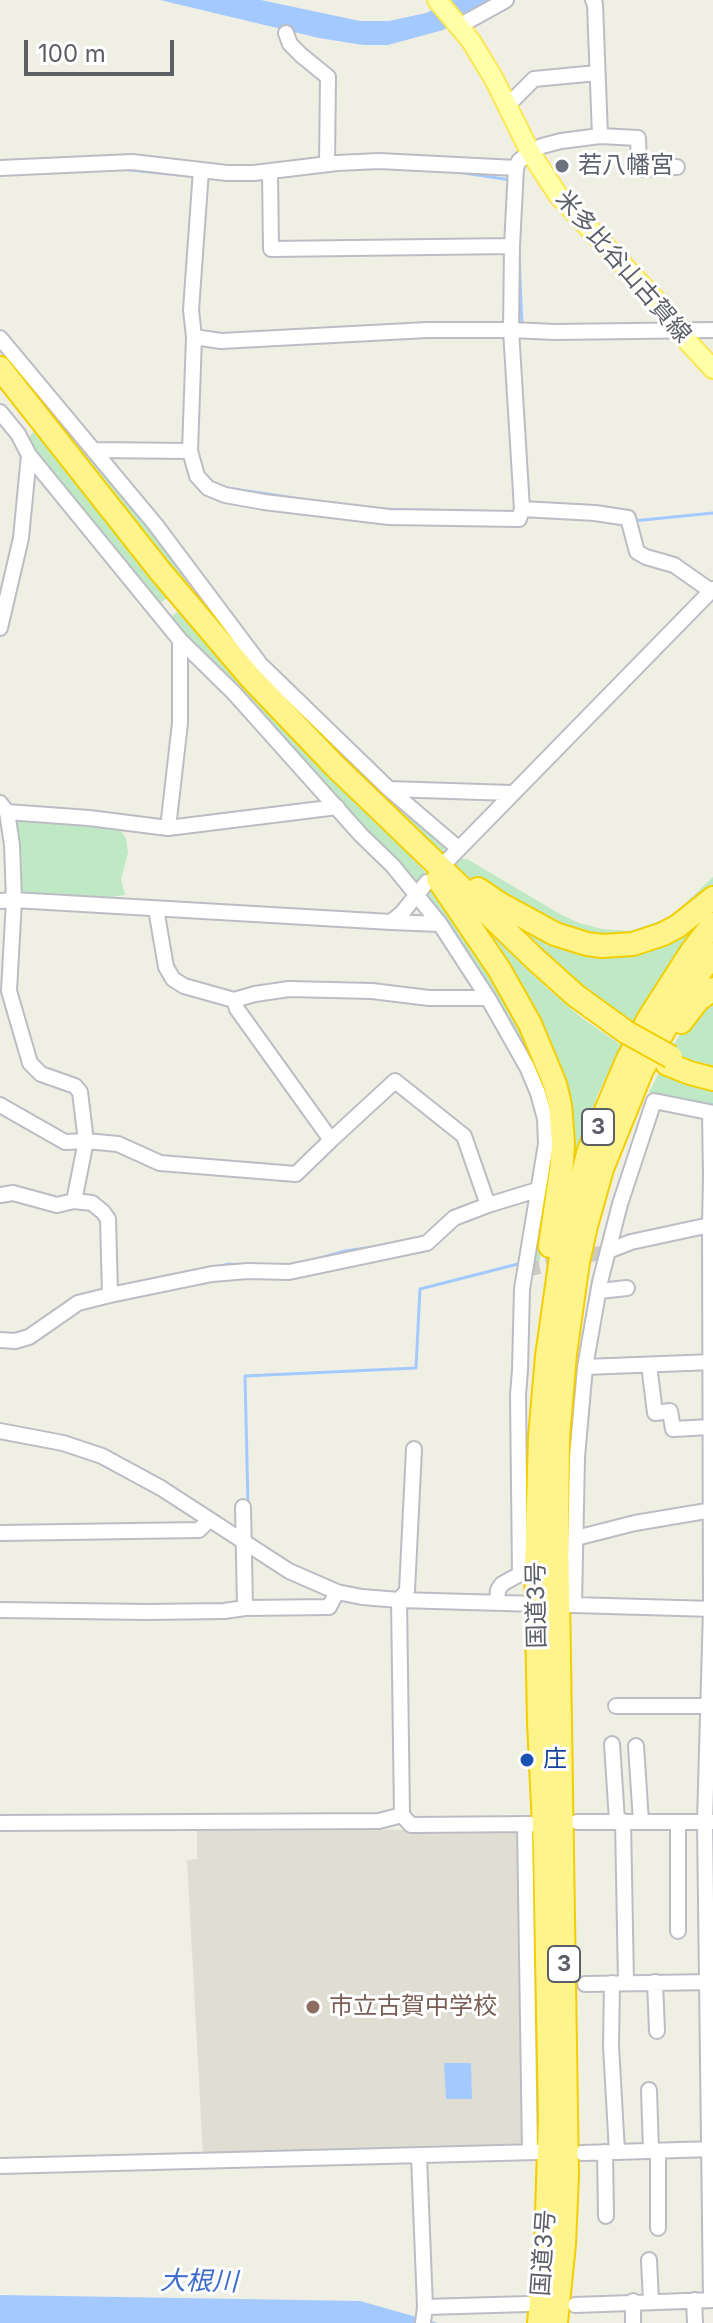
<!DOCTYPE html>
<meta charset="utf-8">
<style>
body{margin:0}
#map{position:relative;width:713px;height:2323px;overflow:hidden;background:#f0efe4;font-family:Inter,sans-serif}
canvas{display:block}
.scale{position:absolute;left:24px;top:40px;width:150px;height:36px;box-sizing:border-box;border:4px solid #5c5f66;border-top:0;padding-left:10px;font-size:24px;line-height:28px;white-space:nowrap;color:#5c5f66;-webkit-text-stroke:6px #fff;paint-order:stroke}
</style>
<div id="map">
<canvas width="713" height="2323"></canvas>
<div class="scale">100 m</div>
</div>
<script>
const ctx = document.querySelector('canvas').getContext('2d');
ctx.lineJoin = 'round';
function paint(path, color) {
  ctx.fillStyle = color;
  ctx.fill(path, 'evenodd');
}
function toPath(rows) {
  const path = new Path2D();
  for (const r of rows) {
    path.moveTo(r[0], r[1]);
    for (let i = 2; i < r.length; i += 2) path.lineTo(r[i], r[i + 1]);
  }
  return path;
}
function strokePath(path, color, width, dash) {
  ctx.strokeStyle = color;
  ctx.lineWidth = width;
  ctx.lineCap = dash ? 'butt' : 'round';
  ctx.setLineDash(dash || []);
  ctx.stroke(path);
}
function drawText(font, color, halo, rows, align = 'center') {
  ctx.font = font + ' Inter,"Noto Sans JP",sans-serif';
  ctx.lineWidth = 6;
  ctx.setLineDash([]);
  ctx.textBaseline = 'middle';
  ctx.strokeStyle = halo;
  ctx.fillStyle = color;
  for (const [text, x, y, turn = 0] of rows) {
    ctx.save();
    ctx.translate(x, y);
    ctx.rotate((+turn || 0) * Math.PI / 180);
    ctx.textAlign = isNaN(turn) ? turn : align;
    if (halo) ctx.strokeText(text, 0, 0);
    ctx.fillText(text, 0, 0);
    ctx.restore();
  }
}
paint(toPath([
 [517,1829,524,2146,203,2155,187,1860,197,1859,197,1831]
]), '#e0ded3');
paint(toPath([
 [53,416,63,417,189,574,188,582,180,587,47,419],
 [36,431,168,597,162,602,155,602,130,574,29,442,31,434],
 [200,595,244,651,450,846,449,852,443,859,404,828,191,601],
 [181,610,428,875,420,883,414,883,172,624,173,615],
 [15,816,118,827,126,838,128,853,121,879,125,895,111,897,22,892],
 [458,859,467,859,560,914,579,923,602,929,630,931,662,920,677,911,713,877,713,891,678,921,598,943,517,910,454,867,452,865],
 [434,883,502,983,557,1113,545,1238,539,1263,533,1265,537,1218,548,1177,551,1143,547,1101,538,1073,525,1051,423,895],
 [477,895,572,944,695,926,651,991,629,1029],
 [469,913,548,989,582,1018,621,1045,597,1096,564,1197,566,1117],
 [713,995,713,1066,685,1058,670,1051,691,1016],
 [662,1067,713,1084,713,1107,666,1099,649,1092]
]), '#bfe9c5');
paint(toPath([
 [160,0,261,0,360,21,389,21,426,13,453,0,498,0,443,30,388,45,363,45,319,38],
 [444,2063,471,2063,472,2099,446,2099],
 [0,2295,360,2301,438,2323,0,2323]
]), '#a4c9ff');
strokePath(toPath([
 [121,169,189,176],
 [451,171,511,180],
 [519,254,522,326],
 [29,362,97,444,99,444],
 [143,444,177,444,179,445],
 [227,488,327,503],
 [374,509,514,512],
 [633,521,713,513],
 [699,1103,713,1105],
 [454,1212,459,1208,472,1204],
 [310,1261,345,1251,381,1246],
 [216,1267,229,1264,240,1265],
 [72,1299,76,1296,102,1290],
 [248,1505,245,1376,416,1368,420,1289,518,1264]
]), '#a4c9ff', 3);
strokePath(toPath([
 [526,1270,608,1251]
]), '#cbcbc4', 14, [14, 7]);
const minor = toPath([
 [459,26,506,0],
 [286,33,290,44,301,55,328,77,327,164],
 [508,105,534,79,597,73],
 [600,136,638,138,639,164,643,169,677,167],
 [0,168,132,162,227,173,254,173,337,163,379,161,516,168],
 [201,170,191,310,194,337,190,451,197,476,208,488,225,495,264,502,389,517,519,519,522,509,511,330,512,246,516,168,519,161,530,152,542,146,561,141,600,136,595,4,593,0],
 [270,172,271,249,512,246],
 [194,337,221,341,427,330,511,330,555,332,713,330],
 [0,338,155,524,260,664,389,789,458,848],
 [0,412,18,434,29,455,180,640,234,693,361,835,393,866,440,924,488,998,527,1067,538,1093,545,1119,546,1144,522,1289,520,1370,518,1395,520,1574,502,1584,498,1590,497,1603],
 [95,450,190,451],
 [522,509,595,513,628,518,637,552,646,557,674,565,711,591],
 [0,628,21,538,29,455],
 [389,789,512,793],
 [0,803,7,812,12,845,14,900,9,991,30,1063,41,1074,75,1086,80,1092,86,1141,74,1201,92,1203,103,1212,108,1219,110,1295],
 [7,812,89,818,168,828,337,807],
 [168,828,180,723,180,640],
 [446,862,713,589],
 [0,901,14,900,391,922,402,913,427,882],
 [156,909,166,967,173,979,184,986,234,1000,237,1009,331,1140,395,1081,464,1136,488,1205],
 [391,922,440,924],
 [234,1000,255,994,289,989,372,991,429,998,488,998],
 [0,1105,65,1142,86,1141,118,1144,160,1163,296,1174,331,1140],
 [710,1113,711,1176],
 [0,1195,13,1193,57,1205,74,1201],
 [608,1251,631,1242,710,1225],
 [599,1291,627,1288],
 [0,1340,15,1341,29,1337,78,1303,110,1295,212,1274,248,1271,289,1272,427,1243,454,1218,488,1205,537,1190],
 [649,1365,655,1413,670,1411,673,1429,710,1427],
 [585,1367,713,1362],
 [0,1431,63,1443,102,1456,161,1488,289,1571,337,1592,362,1597,399,1600,713,1609],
 [414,1449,407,1591,399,1600,402,1815,411,1825,532,1824],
 [243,1507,245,1608],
 [0,1533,199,1530,209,1520],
 [576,1538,635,1523,713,1510],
 [574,1604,577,1457,585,1367,600,1282,620,1204,654,1101,713,1113],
 [0,1610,147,1612,224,1611,245,1608,329,1607,337,1592],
 [616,1706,713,1706],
 [612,1744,617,1821],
 [636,1746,641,1822],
 [623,1821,626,1983],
 [577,1822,712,1822],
 [678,1822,678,1931],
 [0,1823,379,1821,402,1815],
 [525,1824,530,2152],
 [655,1982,657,2031],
 [612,1983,611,2046,617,2152],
 [585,1984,713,1982],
 [649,2090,651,2151],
 [658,2151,658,2228],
 [605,2152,606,2216],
 [582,2153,713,2149],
 [419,2156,425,2307,423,2323],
 [0,2166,538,2152],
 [649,2260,651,2301],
 [694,2300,695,2323],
 [711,2300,705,1822,711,1609,710,1225,711,1176,713,1175],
 [633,2301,633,2323],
 [575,2305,713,2300],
 [425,2307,528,2304]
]);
const major = toPath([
 [437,0,471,41,494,79,530,152,558,195,654,298,681,330,689,343,713,369]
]);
const highway = toPath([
 [0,368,160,571,250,677,335,766,535,959,575,995,626,1032],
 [438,879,499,969,530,1024,555,1084,560,1105,563,1143,562,1163,550,1246],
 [478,889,500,904,555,934,587,944,602,946,633,944,663,934,678,926,713,898],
 [681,1022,698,1000,713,989],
 [667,1064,690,1073,713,1079],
 [539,2323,546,2244,550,2119,545,1848,539,1722,536,1572,540,1437,547,1356,561,1257,589,1150,627,1061,649,1018,692,951,713,924],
 [556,2323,564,2244,567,2176,557,1530,558,1438,565,1354,578,1262,586,1226,602,1169,642,1070,685,993,713,954]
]);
strokePath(minor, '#bcbdc4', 18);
strokePath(major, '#fbe751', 22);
strokePath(highway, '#f3ce00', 26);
strokePath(minor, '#fff', 14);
strokePath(major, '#ffffa9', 18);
strokePath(highway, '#fff48b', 22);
const highwayBridge = toPath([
 [626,1032,671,1057]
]);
strokePath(highwayBridge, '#f3ce00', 26, []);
strokePath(highwayBridge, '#fff48b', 22);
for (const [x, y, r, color] of [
 [562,166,8,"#6b7280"],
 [527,1760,8,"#1a4fb4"],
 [313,2007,8,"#8d6e63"]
]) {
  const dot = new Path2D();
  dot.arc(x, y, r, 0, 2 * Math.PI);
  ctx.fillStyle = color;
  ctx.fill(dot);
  strokePath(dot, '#fff', 3);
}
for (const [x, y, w] of [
 [598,1127,32],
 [564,1964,32]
]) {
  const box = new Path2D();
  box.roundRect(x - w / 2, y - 18, w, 36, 6);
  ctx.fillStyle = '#fff';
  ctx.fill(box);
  strokePath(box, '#5c5f66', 2);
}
drawText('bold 22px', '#5c5f66', null, [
 ["3",598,1127],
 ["3",564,1964]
]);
drawText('24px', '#5b616d', '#fff', [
 ["若八幡宮",578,166]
], 'left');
drawText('24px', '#5c5f66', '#fff', [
 ["米多比谷山古賀線",623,267,49],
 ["国道3号",537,1605,-91],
 ["国道3号",544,2253,-86]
]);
drawText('24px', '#164399', '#fff', [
 ["庄",543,1760]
], 'left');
drawText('24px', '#785e54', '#fff', [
 ["市立古賀中学校",329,2007]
], 'left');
drawText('italic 26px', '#3e6ccc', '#fff', [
 ["大根川",199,2282,1]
]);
</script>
